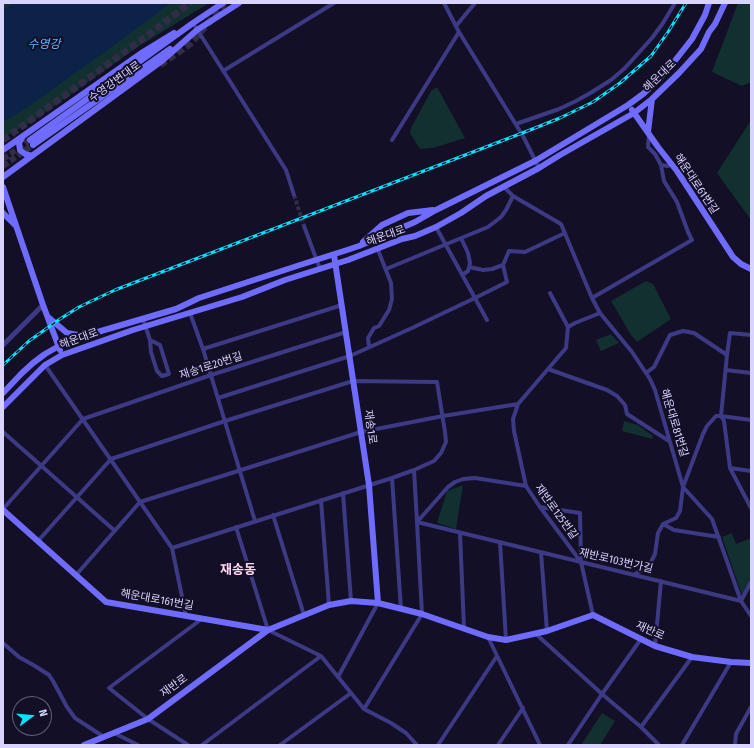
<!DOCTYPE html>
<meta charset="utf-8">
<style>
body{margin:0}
#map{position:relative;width:754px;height:748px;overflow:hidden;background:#130f26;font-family:"Fira Sans Condensed",sans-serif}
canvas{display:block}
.frame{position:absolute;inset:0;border:4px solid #d9d4ff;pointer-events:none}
.north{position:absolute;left:12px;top:696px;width:40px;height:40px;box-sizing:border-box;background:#130f26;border:1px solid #625e7d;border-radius:50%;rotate:74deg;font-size:11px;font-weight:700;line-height:16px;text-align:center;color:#d9d4ff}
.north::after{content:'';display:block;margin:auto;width:14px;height:18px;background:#00e5ff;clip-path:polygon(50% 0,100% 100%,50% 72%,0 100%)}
</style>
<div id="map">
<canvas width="754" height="748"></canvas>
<div class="frame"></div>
<div class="north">N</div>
</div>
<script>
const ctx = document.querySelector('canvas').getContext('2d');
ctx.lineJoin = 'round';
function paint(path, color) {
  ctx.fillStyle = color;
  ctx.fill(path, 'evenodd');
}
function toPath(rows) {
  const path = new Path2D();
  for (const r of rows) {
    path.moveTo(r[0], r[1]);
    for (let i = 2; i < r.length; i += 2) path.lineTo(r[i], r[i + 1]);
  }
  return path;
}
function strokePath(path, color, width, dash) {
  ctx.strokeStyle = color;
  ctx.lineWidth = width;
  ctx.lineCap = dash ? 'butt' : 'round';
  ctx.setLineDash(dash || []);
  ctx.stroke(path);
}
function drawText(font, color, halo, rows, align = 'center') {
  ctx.font = font + ' "Fira Sans Condensed","Noto Sans KR",sans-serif';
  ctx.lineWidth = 4;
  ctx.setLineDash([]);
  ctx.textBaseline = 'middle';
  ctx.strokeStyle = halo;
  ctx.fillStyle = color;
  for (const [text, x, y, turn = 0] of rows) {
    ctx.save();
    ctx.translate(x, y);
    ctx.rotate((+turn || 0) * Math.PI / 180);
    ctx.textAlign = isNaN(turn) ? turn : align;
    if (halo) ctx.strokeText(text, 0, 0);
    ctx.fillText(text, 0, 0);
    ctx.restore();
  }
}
paint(toPath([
 [3,3,209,3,136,48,33,121,3,138],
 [738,3,751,3,751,82,742,86,712,72],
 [437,87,465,138,433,148,420,149,410,133,411,128,431,91],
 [751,120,751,220,717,173],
 [646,281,653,284,671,319,637,342,631,335,611,301],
 [611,334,619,343,601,351,596,340],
 [624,421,638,425,653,436,652,439,622,431],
 [463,485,456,529,437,523,447,491],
 [732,533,736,544,751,538,751,577,742,595,722,537],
 [602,713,615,721,600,745,581,745]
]), '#12302f');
paint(toPath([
 [13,3,171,3,124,38,28,107,3,122,3,10]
]), '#0c2248');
strokePath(toPath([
 [294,195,304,226]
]), '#312d47', 4, [4, 2]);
strokePath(toPath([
 [3,159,30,140],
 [3,166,33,145]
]), '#312d47', 6, [6, 3]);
strokePath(toPath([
 [160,65,190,44,218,12,224,3],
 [3,140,148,35,190,3]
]), '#312d47', 7, [7, 3.5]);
strokePath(toPath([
 [444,3,459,32,523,136,539,168],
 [193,23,286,170,294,195],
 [456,26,475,3],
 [223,71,334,3],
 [516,124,559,109,576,101,592,92,611,80,625,68,652,38,663,23,675,3],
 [392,140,459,32],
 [661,165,668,166,672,164],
 [504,187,513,196,561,224,592,298,600,313,632,352,650,379,655,390,683,487,712,519,741,601,751,616],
 [304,226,320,269],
 [436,227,487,320],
 [461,238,468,253,470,263,468,271,462,275],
 [469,267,483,270,492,269,503,265],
 [386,269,488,227,501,217,506,210,513,196],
 [550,293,568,327],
 [592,298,692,240,688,232,677,202,664,181,661,165,655,154,648,147,649,135],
 [190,313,203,349,255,521],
 [143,319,150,340,151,352,157,371,162,376,169,374,160,345,150,340],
 [369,346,368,338,374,328,379,326,389,310,392,299,391,283,378,250],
 [203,349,342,305],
 [727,355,730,333,751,335],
 [45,365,172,548,186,616],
 [548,369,607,390,617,396,625,405,627,414,669,441],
 [726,370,751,373],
 [646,373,654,367,670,335,683,331,694,333,727,355,721,416,751,420],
 [218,398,350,356,412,328,475,298,507,282,503,265,509,251,525,252,565,233],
 [3,432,115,531],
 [730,468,751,471],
 [414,470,417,522,581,562,741,601,751,582],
 [392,478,401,609],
 [343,493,351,601],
 [321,500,329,605],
 [540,507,580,513,581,561],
 [3,509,83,419,211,375,346,332],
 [273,515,304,615],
 [663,524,674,530,719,537],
 [236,527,268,630,321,656,364,709,391,723,406,733,417,745],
 [460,533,464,628],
 [38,541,111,459,225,421,353,381,437,382,445,432,446,442,441,453,434,461,414,470,392,478,172,548],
 [500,542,506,640],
 [541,552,547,631],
 [76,575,140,502,361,432,443,416,518,404],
 [634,575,643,569,651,562,655,554,658,533,663,524,676,518,680,511,683,487,703,434,707,426,716,416,721,416,724,421,730,468,751,508],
 [593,615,581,562,540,507,526,486,514,431,513,419,518,404,566,348,568,327,575,323,600,313],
 [536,634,602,694,641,727,659,745],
 [488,637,540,745],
 [3,643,19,657,35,666,49,675,53,681,67,707,75,718,104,737],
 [655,646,661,581],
 [338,677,378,603],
 [364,709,422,614,417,522,448,487,455,482,463,479,475,478,526,486],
 [641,727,692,657],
 [114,733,138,745],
 [188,745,148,719,109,688,203,618],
 [202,745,321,656],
 [280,745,351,693],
 [438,745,497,656],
 [498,745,523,708],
 [568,745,602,694,641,639],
 [682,745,731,662],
 [735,745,736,734,751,707]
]), '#3d3a85', 4);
strokePath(toPath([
 [3,345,43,305]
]), '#3d3a85', 5);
strokePath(toPath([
 [632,110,658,147,677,171,733,257,741,264,751,269],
 [648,132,652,99],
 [22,138,19,143,20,150,25,154,32,156],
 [30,140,193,23,223,3],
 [33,145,170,49],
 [3,150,143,52,174,33],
 [3,177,163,60,197,30,239,3],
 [3,187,43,305,60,350],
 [3,213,15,225],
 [363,242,382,225,408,213,433,210],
 [334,255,369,485,378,603],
 [48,317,67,333,83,336],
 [3,393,22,373,33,363,45,354,59,346,84,336,176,309,199,298,300,265,344,251,359,246,415,222,436,210,535,161,628,105,643,94,656,82,674,62,692,39,705,15,709,3],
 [3,407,45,365,62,355,133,330,242,297,285,280,348,260,402,239,415,236,436,227,461,213,486,196,539,168,560,155,634,113,652,99,679,73,701,49,709,32,715,24,725,3],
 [3,510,106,602,268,630],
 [84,745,148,719,268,630,329,605,351,601,378,603,422,614,488,637,506,640,547,631,593,615,655,646,692,657,731,662,751,663]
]), '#6f6bff', 6);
const rail = toPath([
 [3,365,29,341,60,319,79,307,115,290,530,130,560,118,593,102,620,83,651,56,668,32,686,3]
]);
strokePath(rail, '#00e5ff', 3);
strokePath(rail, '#130f26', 1.5, [4.5]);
drawText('11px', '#d9d4ff', '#130f26', [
 ["해운대로",660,76,-44],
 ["수영강변대로",115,82,-36],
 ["해운대로61번길",696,184,56],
 ["해운대로",386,236,-20],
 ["해운대로",79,339,-20],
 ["재송1로20번길",211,366,-18],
 ["해운대로81번길",674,423,73],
 ["재송1로",370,427,82],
 ["재반로125번길",556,512,54],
 ["재반로103번가길",616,561,13],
 ["해운대로161번길",157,600,10],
 ["재반로",650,631,24],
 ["재반로",174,686,-36]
]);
drawText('italic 12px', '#62b6ff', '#130f26', [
 ["수영강",44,45]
]);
drawText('bold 13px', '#ffd6f0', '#130f26', [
 ["재송동",238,570]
]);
</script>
